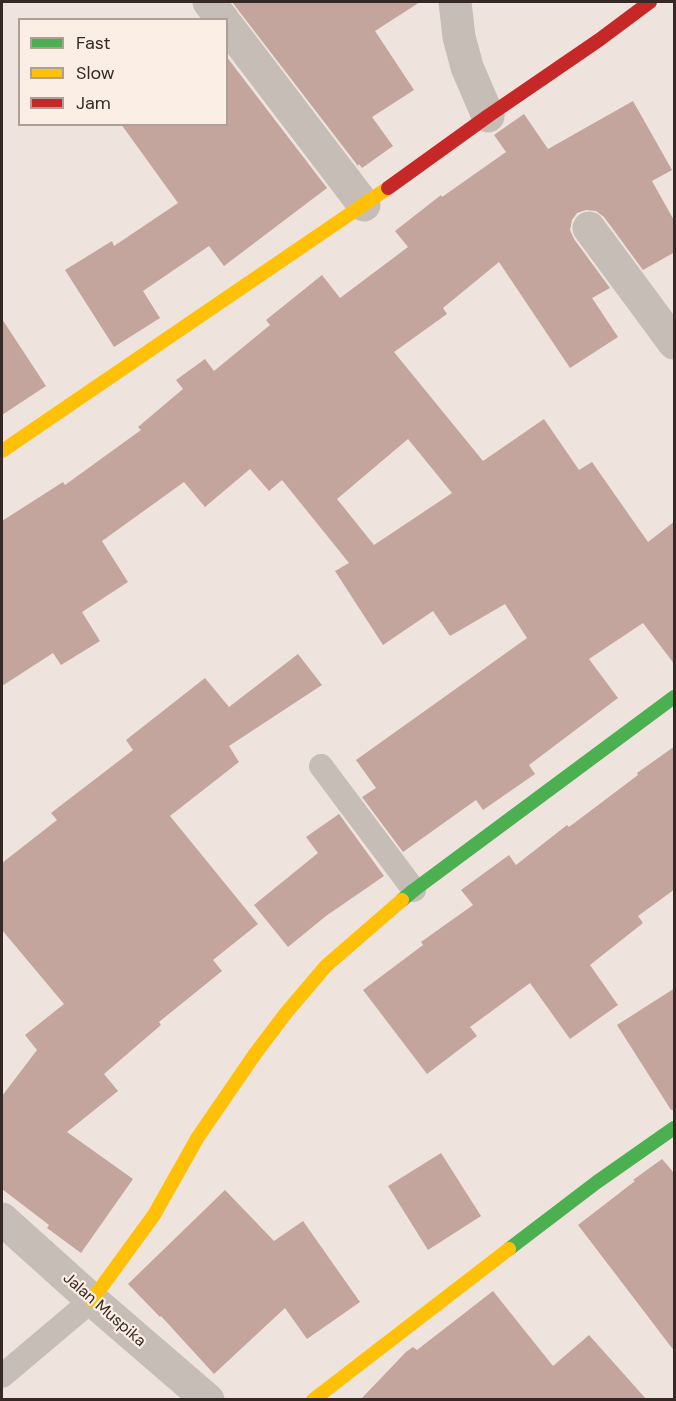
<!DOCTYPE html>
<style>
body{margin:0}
#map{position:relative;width:676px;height:1401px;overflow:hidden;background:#eee4dd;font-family:"DM Sans",sans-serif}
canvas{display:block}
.frame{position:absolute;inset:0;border:3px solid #362925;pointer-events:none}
.legend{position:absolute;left:18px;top:18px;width:210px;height:108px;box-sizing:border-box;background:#fbeee4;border:2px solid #ac9f98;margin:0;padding:8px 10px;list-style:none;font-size:18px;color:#362925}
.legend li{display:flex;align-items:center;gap:12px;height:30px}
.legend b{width:30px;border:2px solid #ac9f98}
</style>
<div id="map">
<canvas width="676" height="1401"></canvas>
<div class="frame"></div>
<ul class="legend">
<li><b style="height:8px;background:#4caf50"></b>Fast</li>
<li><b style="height:8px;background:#ffc107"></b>Slow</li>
<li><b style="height:8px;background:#c62828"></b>Jam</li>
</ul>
</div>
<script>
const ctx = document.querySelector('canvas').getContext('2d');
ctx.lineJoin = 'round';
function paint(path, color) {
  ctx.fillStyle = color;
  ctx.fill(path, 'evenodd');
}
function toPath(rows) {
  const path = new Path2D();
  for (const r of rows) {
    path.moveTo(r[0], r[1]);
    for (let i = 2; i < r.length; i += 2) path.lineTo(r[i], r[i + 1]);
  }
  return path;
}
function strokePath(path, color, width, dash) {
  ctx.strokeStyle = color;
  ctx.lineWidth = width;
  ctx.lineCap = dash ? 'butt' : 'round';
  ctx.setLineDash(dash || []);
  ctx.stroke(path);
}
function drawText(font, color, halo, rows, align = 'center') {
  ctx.font = font + ' "DM Sans",sans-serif';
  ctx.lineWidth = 4.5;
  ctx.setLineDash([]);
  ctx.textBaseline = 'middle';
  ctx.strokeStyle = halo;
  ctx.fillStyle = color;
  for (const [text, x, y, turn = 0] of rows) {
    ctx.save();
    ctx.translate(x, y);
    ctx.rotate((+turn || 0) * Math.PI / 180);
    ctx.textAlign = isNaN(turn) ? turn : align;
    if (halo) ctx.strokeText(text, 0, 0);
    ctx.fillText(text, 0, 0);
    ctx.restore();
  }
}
paint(toPath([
 [232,2,420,2,375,31,414,90,372,117,393,146,362,168,359,164,358,166],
 [226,56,327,188,224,266,209,246,143,291,160,318,114,347,65,270,112,241,114,246,178,203,121,124,226,124],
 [633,101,672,170,652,181,675,222,675,252,643,270,604,217,596,211,586,210,577,213,572,220,570,230,574,239,610,288,592,298,618,337,570,368,499,262,443,308,447,314,394,352,483,461,544,419,579,470,592,462,648,542,675,521,675,665,643,623,589,659,618,698,529,765,535,774,483,810,476,800,403,852,362,797,376,788,356,760,527,638,505,604,450,636,433,611,383,645,335,571,349,563,282,480,269,491,250,469,205,507,184,482,102,541,128,582,82,612,100,641,61,665,53,653,2,686,2,521,63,482,65,485,141,430,138,427,183,389,176,380,205,359,214,371,270,325,266,320,322,275,340,298,408,247,395,231,441,195,442,197,506,152,494,135,524,114,548,149],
 [408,439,452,493,374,545,337,499],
 [2,319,46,386,2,415],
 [298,654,322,685,229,746,239,762,170,816,258,924,213,960,222,971,159,1022,161,1025,104,1074,118,1091,67,1132,133,1179,81,1253,47,1228,49,1225,2,1189,2,1096,37,1050,25,1035,64,1004,2,930,2,863,57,820,51,813,133,750,126,740,205,678,229,707],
 [675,746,675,889,638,916,643,923,590,965,618,1005,570,1039,530,983,470,1027,477,1036,427,1074,363,990,423,945,421,942,473,905,461,890,509,855,516,865,567,825,569,827,638,775,637,773],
 [339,814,384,876,326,916,288,947,254,905,318,853,306,837],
 [675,988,675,1110,671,1110,617,1025],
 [441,1153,481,1216,428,1250,388,1186],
 [662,1159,675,1174,675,1352,578,1225,635,1181,633,1180],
 [225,1190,274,1241,303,1221,360,1302,307,1339,285,1308,214,1374,161,1316,160,1317,128,1284],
 [493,1291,553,1366,589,1335,647,1400,360,1400,406,1352,413,1347,417,1350]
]), '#c3a59d');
strokePath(toPath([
 [321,766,414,890],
 [2,1376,92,1300]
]), '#c6bdb7', 24);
strokePath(toPath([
 [209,2,223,20],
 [455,2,459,37,467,67,488,116],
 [226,24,364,205],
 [589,228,674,343],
 [2,1219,92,1300,208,1400]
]), '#c6bdb7', 33);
strokePath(toPath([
 [402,900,414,890,674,697],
 [509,1249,597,1182,674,1128]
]), '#4caf50', 14);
strokePath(toPath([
 [2,451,388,188],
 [92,1300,154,1215,198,1137,255,1054,286,1013,326,966,402,900],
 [313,1400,509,1249]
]), '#ffc107', 14);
strokePath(toPath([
 [388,188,488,116,599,40,650,2]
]), '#c62828', 14);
drawText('16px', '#362925', '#fbeee4', [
 ["Jalan Muspika",104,1310,41]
]);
</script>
